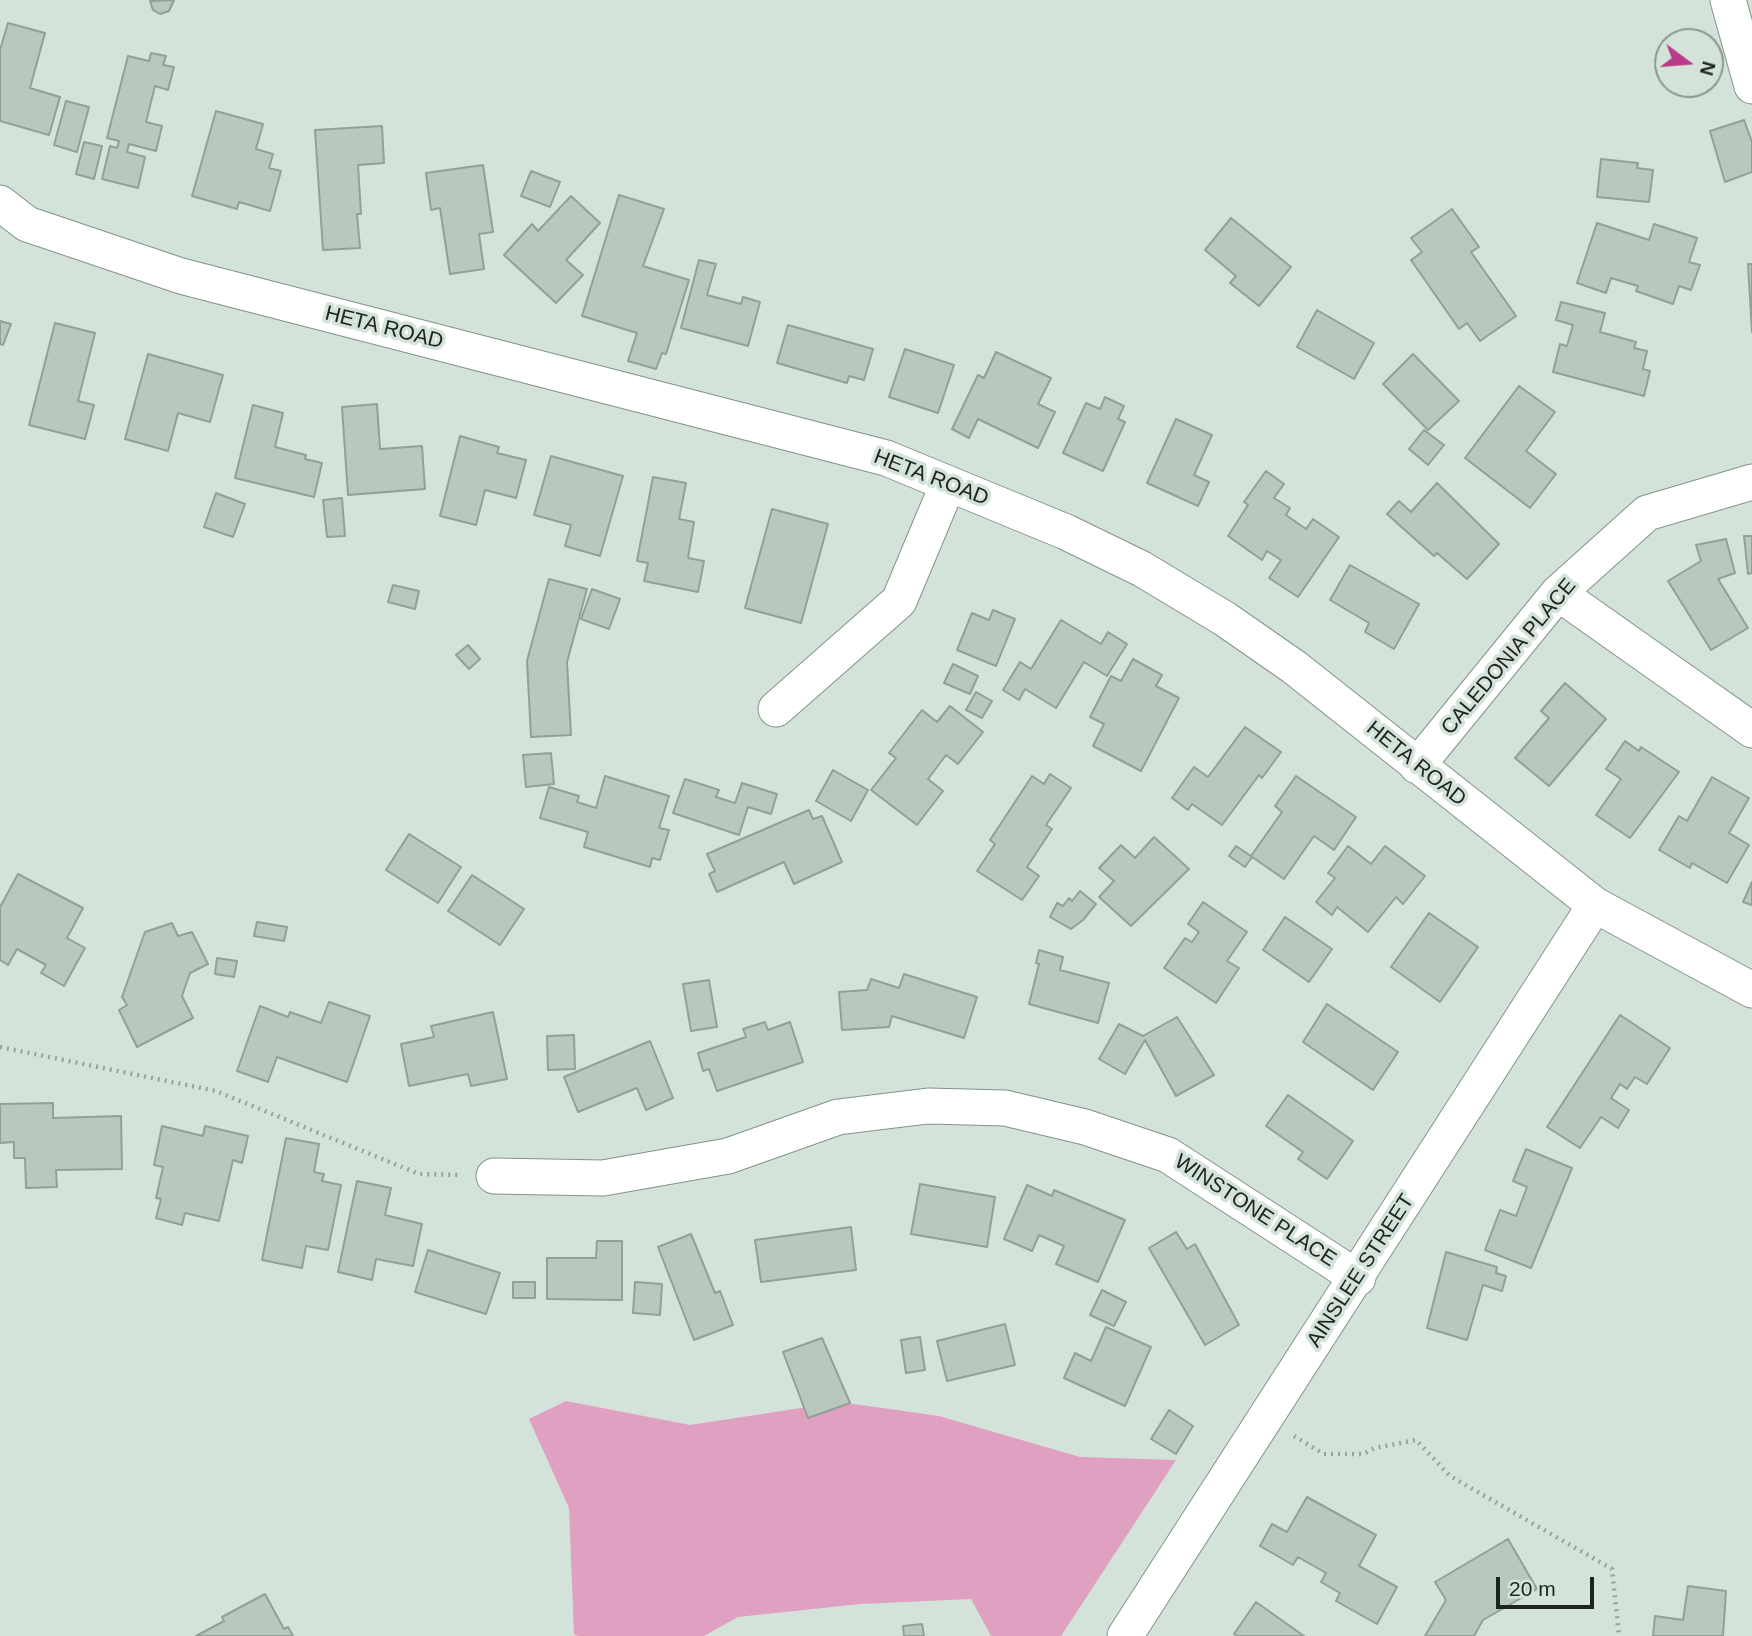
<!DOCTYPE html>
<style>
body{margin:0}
#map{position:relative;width:1752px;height:1636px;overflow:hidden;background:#d4e3d9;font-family:Helvetica,sans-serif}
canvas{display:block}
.north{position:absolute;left:1654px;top:28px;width:70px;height:70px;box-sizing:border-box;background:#d4e3d9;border:2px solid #8b968f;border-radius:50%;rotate:106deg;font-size:19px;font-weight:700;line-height:28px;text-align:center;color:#1d231f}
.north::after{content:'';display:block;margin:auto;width:24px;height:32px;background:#b93a87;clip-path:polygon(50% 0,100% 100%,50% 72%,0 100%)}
.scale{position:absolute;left:1496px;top:1577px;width:98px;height:32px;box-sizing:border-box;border:4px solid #1d231f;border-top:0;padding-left:9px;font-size:21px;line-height:24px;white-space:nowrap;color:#1d231f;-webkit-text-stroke:5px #d4e3d9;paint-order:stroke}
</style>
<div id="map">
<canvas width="1752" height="1636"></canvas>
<div class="north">N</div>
<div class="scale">20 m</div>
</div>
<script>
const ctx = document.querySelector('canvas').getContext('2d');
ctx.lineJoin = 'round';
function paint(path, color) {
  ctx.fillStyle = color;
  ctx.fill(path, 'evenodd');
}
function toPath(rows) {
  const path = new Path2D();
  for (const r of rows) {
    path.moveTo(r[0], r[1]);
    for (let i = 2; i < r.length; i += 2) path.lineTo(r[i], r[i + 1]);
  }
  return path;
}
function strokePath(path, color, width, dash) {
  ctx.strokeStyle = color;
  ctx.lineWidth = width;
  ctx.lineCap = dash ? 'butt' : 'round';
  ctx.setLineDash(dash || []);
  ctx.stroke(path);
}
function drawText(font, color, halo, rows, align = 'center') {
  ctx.font = font + ' Helvetica,sans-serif';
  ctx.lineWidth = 7;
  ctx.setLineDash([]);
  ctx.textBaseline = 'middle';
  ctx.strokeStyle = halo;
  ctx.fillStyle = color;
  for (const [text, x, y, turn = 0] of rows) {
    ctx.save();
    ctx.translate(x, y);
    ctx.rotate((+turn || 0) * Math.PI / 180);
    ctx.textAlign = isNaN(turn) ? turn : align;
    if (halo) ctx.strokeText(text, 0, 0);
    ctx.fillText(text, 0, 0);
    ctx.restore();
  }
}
paint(toPath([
 [566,1401,690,1425,840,1402,939,1416,1080,1457,1176,1460,1061,1636,991,1636,971,1599,860,1604,738,1617,704,1636,578,1636,574,1634,569,1508,529,1419]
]), '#e0a0c1');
const building = toPath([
 [174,0,169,11,160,14,153,10,150,1,174,0],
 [8,23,45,33,30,88,60,97,49,135,0,121,0,50,8,23],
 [1704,33,1709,42,1688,42,1704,33],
 [1710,43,1723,66,1710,73,1710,43],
 [151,53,166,56,163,65,174,67,168,90,155,86,146,122,162,126,156,151,129,144,127,152,145,157,138,188,102,179,110,146,117,148,119,141,107,138,128,56,149,61,151,53],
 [66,101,89,107,77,152,54,145,66,101],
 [216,111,263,124,256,149,273,154,269,168,281,171,270,211,239,202,237,209,192,196,216,111],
 [1744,120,1752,142,1752,172,1725,182,1710,131,1744,120],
 [382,126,384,163,358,165,361,214,357,214,360,248,323,250,315,130,382,126],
 [84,142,102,146,94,179,76,174,84,142],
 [1601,159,1638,163,1637,168,1653,170,1649,202,1597,197,1601,159],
 [483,165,493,232,479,234,484,269,450,274,440,208,431,210,426,173,483,165],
 [531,171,560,182,550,207,521,196,531,171],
 [619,195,664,209,643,266,689,280,666,354,662,353,656,369,628,361,637,333,582,316,619,195],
 [571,196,600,223,566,260,583,275,556,303,504,255,532,224,538,231,571,196],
 [1452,209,1479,247,1471,252,1516,316,1480,341,1467,323,1459,329,1411,260,1422,252,1411,238,1452,209],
 [1231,218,1291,267,1259,306,1230,283,1236,276,1205,250,1231,218],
 [1597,223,1649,240,1654,224,1697,238,1689,262,1700,265,1691,290,1679,286,1673,304,1636,291,1638,286,1611,278,1606,293,1577,283,1597,223],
 [699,260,716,264,707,295,741,304,743,297,760,302,748,346,681,328,699,260],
 [1748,264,1752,264,1752,332,1748,264],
 [1561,302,1605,313,1600,332,1636,342,1634,348,1647,351,1643,369,1650,371,1644,396,1553,372,1560,344,1567,346,1573,325,1556,320,1561,302],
 [1317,310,1374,343,1354,379,1297,347,1317,310],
 [0,321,11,324,3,345,0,344,0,321],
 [55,323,95,333,78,401,94,405,85,439,29,425,55,323],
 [788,325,873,349,864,380,849,376,847,383,777,363,788,325],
 [905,349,954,365,938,413,889,397,905,349],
 [996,352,1051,378,1038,404,1055,412,1038,448,978,419,969,438,952,429,978,375,984,378,996,352],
 [148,354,223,375,210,422,178,413,168,451,125,439,148,354],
 [1413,354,1459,401,1428,430,1383,384,1413,354],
 [1519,386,1555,412,1526,451,1556,474,1530,508,1465,458,1519,386],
 [1105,397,1124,406,1118,419,1125,422,1103,471,1063,453,1086,403,1100,409,1105,397],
 [377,404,380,449,422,446,425,489,348,495,342,407,377,404],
 [253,405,283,413,275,447,306,455,305,459,322,463,314,497,235,478,253,405],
 [1176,419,1212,435,1194,475,1209,482,1198,506,1147,483,1176,419],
 [1424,430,1444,445,1428,465,1409,449,1424,430],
 [460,436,499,447,497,453,526,460,516,498,485,490,476,525,440,516,460,436],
 [551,456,623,476,600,556,565,546,571,525,534,515,551,456],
 [1266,471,1284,484,1274,498,1290,508,1286,515,1306,529,1313,519,1339,537,1298,597,1269,578,1281,560,1267,551,1262,560,1228,536,1248,505,1244,502,1266,471],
 [653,477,686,483,679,519,694,522,688,558,704,561,698,592,644,581,648,563,637,561,653,477],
 [1437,483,1499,544,1467,579,1437,553,1434,556,1387,514,1399,501,1411,512,1437,483],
 [216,493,245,504,233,537,204,527,216,493],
 [342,498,345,536,327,537,323,500,342,498],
 [772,509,828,524,801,623,745,608,772,509],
 [1744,536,1752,536,1752,573,1748,574,1744,536],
 [1726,539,1735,573,1718,579,1748,628,1711,650,1668,581,1701,561,1696,545,1726,539],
 [1350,565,1419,604,1394,649,1365,632,1369,623,1330,600,1350,565],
 [549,579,587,589,567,662,571,735,531,737,527,661,549,579],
 [393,585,419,591,415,609,388,602,393,585],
 [592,589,620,599,609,629,581,619,592,589],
 [993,610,1015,619,996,666,957,650,972,613,989,620,993,610],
 [1061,620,1101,644,1108,632,1127,644,1107,676,1084,662,1056,708,1025,689,1019,700,1003,690,1020,662,1031,669,1061,620],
 [468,645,480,659,469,669,456,655,468,645],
 [1133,659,1162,675,1156,686,1179,698,1141,771,1093,746,1104,724,1090,717,1111,676,1121,681,1133,659],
 [953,664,978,676,970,694,944,683,953,664],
 [1565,683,1606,719,1549,786,1515,758,1549,718,1541,711,1565,683],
 [976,692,992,701,982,718,966,710,976,692],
 [950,706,983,732,958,764,946,755,928,779,943,791,917,825,871,790,896,758,889,753,922,710,937,722,950,706],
 [1245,727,1281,752,1262,778,1259,775,1222,825,1192,804,1188,810,1172,798,1194,767,1208,777,1245,727],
 [1625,741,1639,751,1641,747,1679,772,1630,838,1596,815,1621,779,1606,769,1625,741],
 [551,753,554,784,526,787,523,755,551,753],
 [833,770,868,790,851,821,816,801,833,770],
 [1050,774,1071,788,1046,825,1052,829,1027,867,1039,876,1022,900,977,871,995,844,990,840,1032,776,1044,784,1050,774],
 [605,776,669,796,659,828,669,830,660,860,652,858,650,867,584,847,588,832,540,818,549,787,579,796,577,802,596,808,605,776],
 [1296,776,1356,817,1334,850,1314,836,1284,879,1252,857,1245,867,1229,856,1236,846,1251,856,1282,812,1275,806,1296,776],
 [1712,777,1749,798,1729,833,1749,845,1727,883,1692,863,1690,868,1659,850,1679,816,1687,821,1712,777],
 [685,779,719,790,716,797,735,803,742,783,777,794,771,814,748,807,739,835,673,813,685,779],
 [809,810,813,819,822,816,842,862,794,884,784,862,717,892,709,874,715,871,707,854,809,810],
 [409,834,461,867,438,903,386,870,409,834],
 [1154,837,1189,869,1131,926,1099,897,1114,881,1099,868,1121,845,1135,858,1154,837],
 [1348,846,1371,864,1385,846,1425,876,1403,904,1396,897,1368,932,1337,907,1332,915,1316,902,1335,878,1328,873,1348,846],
 [18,874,83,908,67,938,85,948,64,986,41,973,46,965,17,949,8,965,0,960,0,907,18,874],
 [472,875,524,909,500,945,448,911,472,875],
 [1752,882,1752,905,1743,902,1752,882],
 [1080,891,1096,904,1083,920,1071,929,1050,917,1057,903,1063,906,1069,898,1072,901,1080,891],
 [1203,902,1247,932,1227,961,1239,968,1216,1003,1164,968,1185,938,1192,942,1199,932,1188,924,1203,902],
 [1429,913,1478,947,1440,1002,1391,967,1429,913],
 [1285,917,1332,949,1309,982,1263,950,1285,917],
 [257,922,287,927,284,941,254,936,257,922],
 [172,923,178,936,192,932,208,964,190,973,182,996,193,1018,137,1047,119,1010,127,1005,122,997,145,932,172,923],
 [1039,950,1063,957,1060,970,1109,983,1098,1023,1029,1004,1039,964,1036,963,1039,950],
 [217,958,237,961,234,977,215,974,217,958],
 [904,974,977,997,964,1038,892,1016,889,1027,842,1030,839,992,867,990,871,979,899,988,904,974],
 [709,980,717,1027,691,1031,683,984,709,980],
 [329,1002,370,1016,347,1082,277,1057,268,1082,237,1071,260,1006,288,1017,290,1012,321,1023,329,1002],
 [1327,1004,1398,1052,1373,1090,1303,1042,1327,1004],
 [493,1012,507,1079,471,1086,468,1074,409,1086,401,1044,434,1037,431,1026,493,1012],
 [1620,1015,1670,1048,1647,1084,1635,1077,1627,1089,1620,1084,1611,1098,1629,1110,1618,1128,1601,1117,1580,1148,1547,1127,1620,1015],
 [1177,1017,1214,1075,1176,1096,1145,1040,1125,1074,1099,1059,1119,1024,1143,1036,1177,1017],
 [765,1022,768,1030,790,1022,803,1062,717,1091,709,1069,703,1071,698,1053,746,1037,743,1029,765,1022],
 [574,1035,575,1069,548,1070,547,1036,574,1035],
 [650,1041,673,1098,646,1110,637,1088,578,1112,564,1077,650,1041],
 [1288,1095,1353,1141,1327,1179,1298,1159,1303,1152,1266,1126,1288,1095],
 [53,1103,53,1118,121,1116,122,1169,56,1170,57,1187,26,1188,25,1158,14,1158,14,1142,0,1143,0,1104,53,1103],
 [162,1126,203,1136,205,1126,248,1136,242,1163,233,1160,219,1221,185,1213,182,1225,156,1218,161,1199,156,1198,163,1167,154,1165,162,1126],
 [286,1138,319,1144,314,1172,324,1174,322,1181,341,1185,328,1250,306,1246,302,1268,262,1260,286,1138],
 [1526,1149,1572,1168,1531,1268,1485,1250,1500,1210,1516,1216,1527,1187,1513,1181,1526,1149],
 [357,1181,391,1188,385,1215,422,1224,413,1266,376,1259,372,1280,338,1272,357,1181],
 [920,1184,995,1197,987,1247,911,1234,920,1184],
 [1027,1185,1052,1196,1054,1190,1125,1220,1098,1282,1056,1264,1064,1246,1039,1235,1032,1251,1004,1239,1027,1185],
 [851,1227,856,1270,761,1282,755,1240,851,1227],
 [1176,1232,1187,1249,1195,1244,1239,1325,1205,1345,1149,1248,1176,1232],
 [691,1234,715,1293,720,1291,733,1325,694,1340,658,1247,691,1234],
 [597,1241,622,1241,622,1300,547,1299,547,1258,596,1258,597,1241],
 [428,1250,500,1273,486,1314,415,1292,428,1250],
 [1446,1252,1497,1267,1496,1273,1506,1276,1502,1291,1483,1285,1467,1340,1427,1328,1446,1252],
 [513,1282,535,1282,535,1298,513,1298,513,1282],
 [635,1282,662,1284,660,1315,633,1313,635,1282],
 [1102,1290,1126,1302,1114,1326,1090,1315,1102,1290],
 [1005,1324,1015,1365,947,1381,937,1341,1005,1324],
 [1106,1327,1151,1347,1125,1406,1064,1378,1075,1353,1091,1361,1106,1327],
 [920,1337,925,1370,906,1373,901,1340,920,1337],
 [822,1338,850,1403,808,1418,783,1352,822,1338],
 [1169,1410,1193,1426,1176,1454,1151,1439,1169,1410],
 [1307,1497,1376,1535,1359,1566,1397,1587,1377,1624,1336,1601,1340,1593,1321,1582,1326,1573,1298,1557,1293,1565,1260,1546,1272,1524,1287,1532,1307,1497],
 [1508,1539,1537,1589,1483,1620,1474,1636,1425,1636,1446,1600,1435,1582,1508,1539],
 [1688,1586,1726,1591,1723,1636,1653,1636,1655,1616,1683,1620,1688,1586],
 [265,1594,284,1629,288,1627,293,1636,196,1636,224,1621,222,1617,265,1594],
 [1256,1602,1304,1636,1237,1636,1234,1634,1256,1602],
 [922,1624,924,1636,904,1636,903,1626,922,1624]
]);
paint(building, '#b9c8be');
strokePath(building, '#92a097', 2);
const street = toPath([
 [1728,0,1752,86],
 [0,203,27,224,181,276,886,458,1066,532,1142,569,1225,619,1294,667,1595,905,1752,990],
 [1558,593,1752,730],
 [776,709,899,601,948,484],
 [1417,766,1558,593,1647,513,1752,482],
 [494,1176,603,1178,728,1156,838,1117,928,1106,1005,1108,1085,1127,1168,1155,1358,1278],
 [1125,1636,1595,905]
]);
strokePath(street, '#849389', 37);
strokePath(toPath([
 [0,1047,216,1091,419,1174,461,1175],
 [1294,1436,1324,1454,1363,1454,1375,1448,1416,1440,1450,1476,1612,1569,1619,1636]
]), '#97a39b', 4.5, [2, 5]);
strokePath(street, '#fff', 35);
drawText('21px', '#1d231f', '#d4e3d9', [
 ["HETA ROAD",384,328,14],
 ["HETA ROAD",931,478,21],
 ["CALEDONIA PLACE",1509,657,-50],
 ["HETA ROAD",1416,764,39],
 ["WINSTONE PLACE",1255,1211,33],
 ["AINSLEE STREET",1361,1271,-57]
]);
</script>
